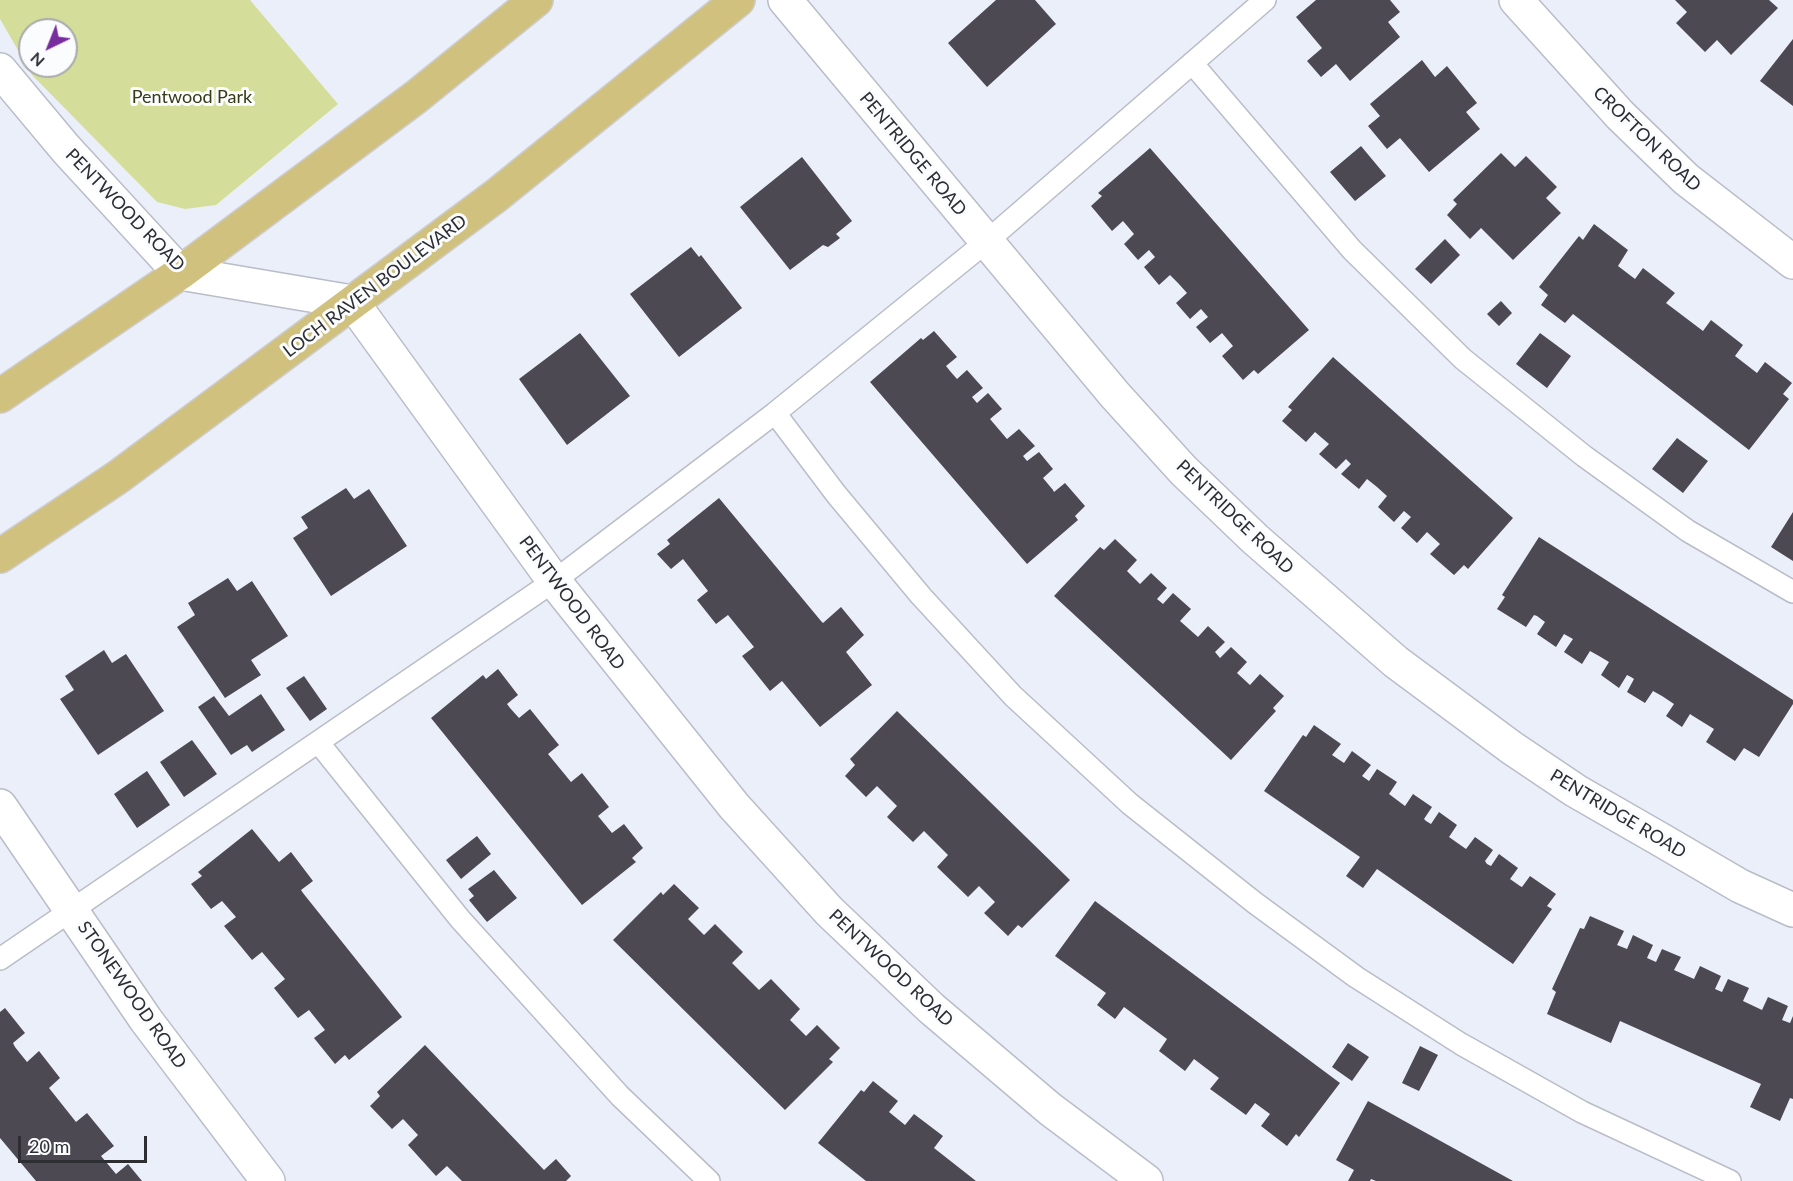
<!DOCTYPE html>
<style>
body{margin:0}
#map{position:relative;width:1793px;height:1181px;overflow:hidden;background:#ebeffa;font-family:Lato,sans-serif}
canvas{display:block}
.north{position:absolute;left:18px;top:18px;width:60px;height:60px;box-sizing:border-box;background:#fbfcfe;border:2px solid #a9aaac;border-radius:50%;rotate:223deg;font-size:16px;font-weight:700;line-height:24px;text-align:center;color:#2d2e32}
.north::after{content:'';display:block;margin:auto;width:21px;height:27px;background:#782d9f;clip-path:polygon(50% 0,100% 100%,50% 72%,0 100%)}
.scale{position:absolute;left:18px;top:1136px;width:129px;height:27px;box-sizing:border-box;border:3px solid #2d2e32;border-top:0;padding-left:8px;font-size:18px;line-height:21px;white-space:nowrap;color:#2d2e32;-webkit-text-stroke:4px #fbfcfe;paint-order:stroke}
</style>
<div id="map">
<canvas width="1793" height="1181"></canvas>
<div class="north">N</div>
<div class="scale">20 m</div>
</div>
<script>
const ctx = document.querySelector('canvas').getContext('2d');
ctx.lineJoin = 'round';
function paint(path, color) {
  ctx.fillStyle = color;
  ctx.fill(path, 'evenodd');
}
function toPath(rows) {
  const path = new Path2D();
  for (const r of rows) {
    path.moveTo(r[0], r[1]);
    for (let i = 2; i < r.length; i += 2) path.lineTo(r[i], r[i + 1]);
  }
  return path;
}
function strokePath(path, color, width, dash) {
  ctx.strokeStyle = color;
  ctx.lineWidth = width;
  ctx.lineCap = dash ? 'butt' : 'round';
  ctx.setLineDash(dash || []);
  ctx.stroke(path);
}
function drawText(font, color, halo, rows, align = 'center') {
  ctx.font = font + ' Lato,sans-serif';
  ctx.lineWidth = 6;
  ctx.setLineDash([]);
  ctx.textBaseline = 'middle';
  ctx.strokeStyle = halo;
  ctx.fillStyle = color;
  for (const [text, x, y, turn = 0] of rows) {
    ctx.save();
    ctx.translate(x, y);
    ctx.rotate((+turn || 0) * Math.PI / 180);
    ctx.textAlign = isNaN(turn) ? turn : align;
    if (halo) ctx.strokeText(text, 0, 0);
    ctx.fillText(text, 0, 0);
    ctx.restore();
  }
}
paint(toPath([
 [0,0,250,0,338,104,216,205,185,209,157,202,33,76,0,19],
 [30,30,66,30,66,66,30,66]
]), '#d4de9a');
paint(toPath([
 [996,0,1035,0,1056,24,987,87,948,43],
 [1316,0,1390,0,1400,12,1388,22,1400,37,1350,81,1336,64,1321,77,1307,61,1322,48,1296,17],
 [1675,0,1769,0,1778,8,1731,55,1717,40,1705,52,1676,23,1687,12],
 [1793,39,1793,106,1760,81],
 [1422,60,1435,77,1447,66,1477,103,1466,112,1480,129,1429,172,1400,138,1387,149,1368,126,1380,116,1370,104],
 [1361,146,1386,176,1355,201,1330,172],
 [1150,148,1309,330,1258,374,1254,370,1243,380,1222,356,1233,346,1222,333,1210,343,1196,327,1208,317,1201,309,1190,319,1176,303,1187,293,1178,283,1170,275,1159,285,1144,267,1155,257,1149,250,1138,260,1124,244,1134,234,1123,221,1112,231,1091,206,1102,196,1098,193],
 [1501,153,1515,167,1526,156,1557,187,1546,198,1561,213,1513,260,1481,228,1470,239,1447,215,1457,204,1453,200],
 [802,157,852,221,836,234,840,238,828,247,823,245,790,270,740,207],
 [1594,224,1628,250,1618,266,1635,279,1643,268,1675,293,1666,303,1703,331,1711,320,1743,345,1735,356,1757,373,1765,362,1792,383,1783,394,1789,399,1749,450,1573,314,1565,323,1541,305,1548,295,1539,287,1579,236,1583,240],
 [1445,239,1460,255,1431,284,1415,269],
 [691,247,699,257,701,255,742,308,679,357,630,294],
 [1501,301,1512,313,1499,326,1487,314],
 [934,331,957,357,946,366,950,371,957,379,967,370,983,388,972,397,977,403,988,393,1002,409,990,419,1007,439,1019,429,1035,446,1023,456,1027,461,1039,452,1053,469,1043,478,1053,490,1054,492,1065,483,1085,506,1075,516,1078,520,1027,564,870,382,921,338,923,340],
 [580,333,630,396,567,445,519,379],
 [1540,333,1571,356,1547,388,1516,364],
 [1333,357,1513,518,1468,569,1464,565,1454,575,1430,554,1440,544,1427,532,1417,543,1401,528,1411,517,1404,511,1394,522,1378,507,1387,496,1377,487,1367,479,1359,489,1341,474,1351,464,1346,459,1336,469,1319,454,1329,444,1315,432,1306,442,1282,421,1292,410,1288,407],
 [1677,438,1708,461,1683,493,1652,469],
 [346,488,354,499,369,489,407,546,331,596,293,538,308,528,301,517],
 [719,498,821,621,823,623,841,607,864,635,846,652,872,685,820,727,782,681,770,691,742,656,754,647,728,615,716,624,697,600,708,591,683,559,671,569,657,554,670,544,667,540],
 [1793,512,1793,561,1771,547],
 [1539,537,1793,700,1793,704,1759,757,1744,748,1735,761,1706,742,1714,729,1693,716,1690,714,1682,727,1666,716,1674,704,1662,696,1653,691,1645,703,1627,692,1634,679,1631,677,1627,675,1619,688,1601,675,1609,662,1599,656,1590,651,1582,664,1564,652,1573,639,1564,634,1556,647,1537,634,1545,622,1537,616,1534,615,1526,627,1497,609,1505,597,1502,595],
 [1115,539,1137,560,1127,571,1140,584,1151,573,1167,588,1157,599,1163,604,1173,593,1191,609,1180,621,1198,637,1208,626,1225,642,1215,652,1220,658,1231,647,1247,662,1237,673,1250,685,1260,674,1284,696,1273,708,1276,711,1231,760,1054,596,1100,547,1104,550],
 [228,578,237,591,252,581,288,636,251,660,261,675,225,698,177,627,195,615,188,603],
 [104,650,112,663,126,654,164,711,98,755,60,699,74,690,65,676],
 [498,669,518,695,507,704,510,708,519,718,530,709,559,745,548,754,571,782,582,773,609,807,598,816,612,833,624,824,643,848,632,858,636,862,582,905,431,718,483,675,486,679],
 [304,676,327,709,310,721,286,688],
 [261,694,285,730,252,752,247,745,231,755,198,707,214,696,229,716],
 [897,711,1070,880,1022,928,1018,925,1008,936,984,913,995,902,979,886,968,897,937,867,948,855,924,831,913,842,887,817,897,806,877,786,866,797,845,776,855,765,850,759],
 [1314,725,1341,744,1332,755,1344,763,1352,751,1371,765,1362,776,1369,781,1377,769,1397,782,1389,794,1405,806,1413,794,1432,807,1424,819,1426,821,1431,824,1439,812,1457,825,1449,837,1466,849,1475,837,1493,850,1485,861,1487,864,1491,866,1499,854,1518,868,1510,879,1520,886,1522,887,1530,876,1556,894,1547,906,1552,909,1513,964,1377,869,1363,888,1346,876,1360,857,1264,791,1303,735,1306,737],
 [192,740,217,774,184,797,160,762],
 [147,771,170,805,137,828,114,794],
 [252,829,279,862,291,852,313,881,301,890,303,893,402,1017,349,1060,345,1055,335,1064,314,1038,325,1030,309,1010,298,1018,274,988,285,979,262,952,252,960,224,926,236,917,222,901,211,909,191,884,202,876,198,872],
 [477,836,491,854,461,879,446,860],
 [494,870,517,898,487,922,469,900,474,896,468,889],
 [674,884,699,908,688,919,704,935,715,924,743,952,732,963,759,990,771,979,800,1009,790,1020,806,1036,817,1025,840,1048,829,1059,833,1062,785,1110,613,940,661,892,663,895],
 [1095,901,1340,1083,1299,1137,1296,1134,1287,1146,1261,1126,1270,1114,1255,1103,1246,1115,1210,1089,1219,1078,1194,1059,1185,1071,1159,1051,1167,1039,1124,1007,1115,1019,1097,1005,1106,993,1055,956],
 [1590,916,1624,931,1617,945,1627,949,1633,935,1653,945,1647,958,1656,962,1662,949,1681,957,1674,970,1694,979,1700,966,1721,976,1715,989,1722,992,1728,979,1749,988,1743,1001,1762,1010,1768,997,1788,1006,1782,1020,1790,1023,1793,1016,1793,1099,1790,1098,1780,1121,1750,1107,1761,1084,1620,1021,1611,1043,1547,1014,1556,992,1552,989,1580,928,1584,929],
 [5,1008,25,1033,13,1043,15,1047,27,1062,39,1051,60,1078,49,1088,76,1122,87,1113,114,1146,101,1156,116,1174,128,1164,142,1181,36,1181,0,1138,0,1012],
 [1348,1043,1369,1057,1352,1081,1332,1067],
 [425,1045,544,1170,556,1159,571,1176,566,1181,462,1181,447,1166,436,1176,408,1145,418,1135,403,1119,392,1129,370,1106,380,1096,377,1092],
 [1420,1046,1438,1055,1419,1091,1402,1083],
 [873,1081,898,1101,889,1112,905,1125,914,1114,943,1136,934,1148,976,1181,866,1181,818,1143,861,1090,864,1092],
 [1368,1101,1437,1139,1513,1181,1376,1181,1371,1179,1370,1181,1348,1181,1354,1170,1336,1160]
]), '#4c4952');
const lane = toPath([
 [1192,63,1352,250,1463,359,1584,456,1688,531,1793,592],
 [775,413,836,494,921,596,1013,696,1130,804,1255,903,1356,977,1461,1044,1582,1112,1730,1181],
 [318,742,460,919,620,1096,709,1181],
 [0,959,554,581,775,413,986,242,1265,0]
]);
const street = toPath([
 [785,0,1115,395,1183,470,1255,539,1396,662,1512,748,1576,791,1663,841,1740,886,1793,910],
 [1516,0,1620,115,1686,179,1793,262],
 [0,70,66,149,180,273,352,302,554,581,734,806,829,911,931,1008,1050,1109,1146,1181],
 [0,806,146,1020,268,1181]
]);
const primary = toPath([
 [0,396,180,273,416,97,536,0],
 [0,556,118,477,497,195,738,0]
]);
strokePath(lane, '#b9bdc8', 24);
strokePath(street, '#b9bdc8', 36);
strokePath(primary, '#cdcdce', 36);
strokePath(lane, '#fff', 21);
strokePath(street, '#fff', 33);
strokePath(primary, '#d1c17f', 33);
drawText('18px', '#363b16', '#fbfcfe', [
 ["Pentwood Park",192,97]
]);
drawText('18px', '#2d2e32', '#fbfcfe', [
 ["CROFTON ROAD",1647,139,44],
 ["PENTRIDGE ROAD",913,154,50],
 ["PENTWOOD ROAD",125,210,46],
 ["LOCH RAVEN BOULEVARD",375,286,-37],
 ["PENTRIDGE ROAD",1235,517,44],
 ["PENTWOOD ROAD",572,603,53],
 ["PENTRIDGE ROAD",1618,814,31],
 ["PENTWOOD ROAD",891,968,43],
 ["STONEWOOD ROAD",132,995,55]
]);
</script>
